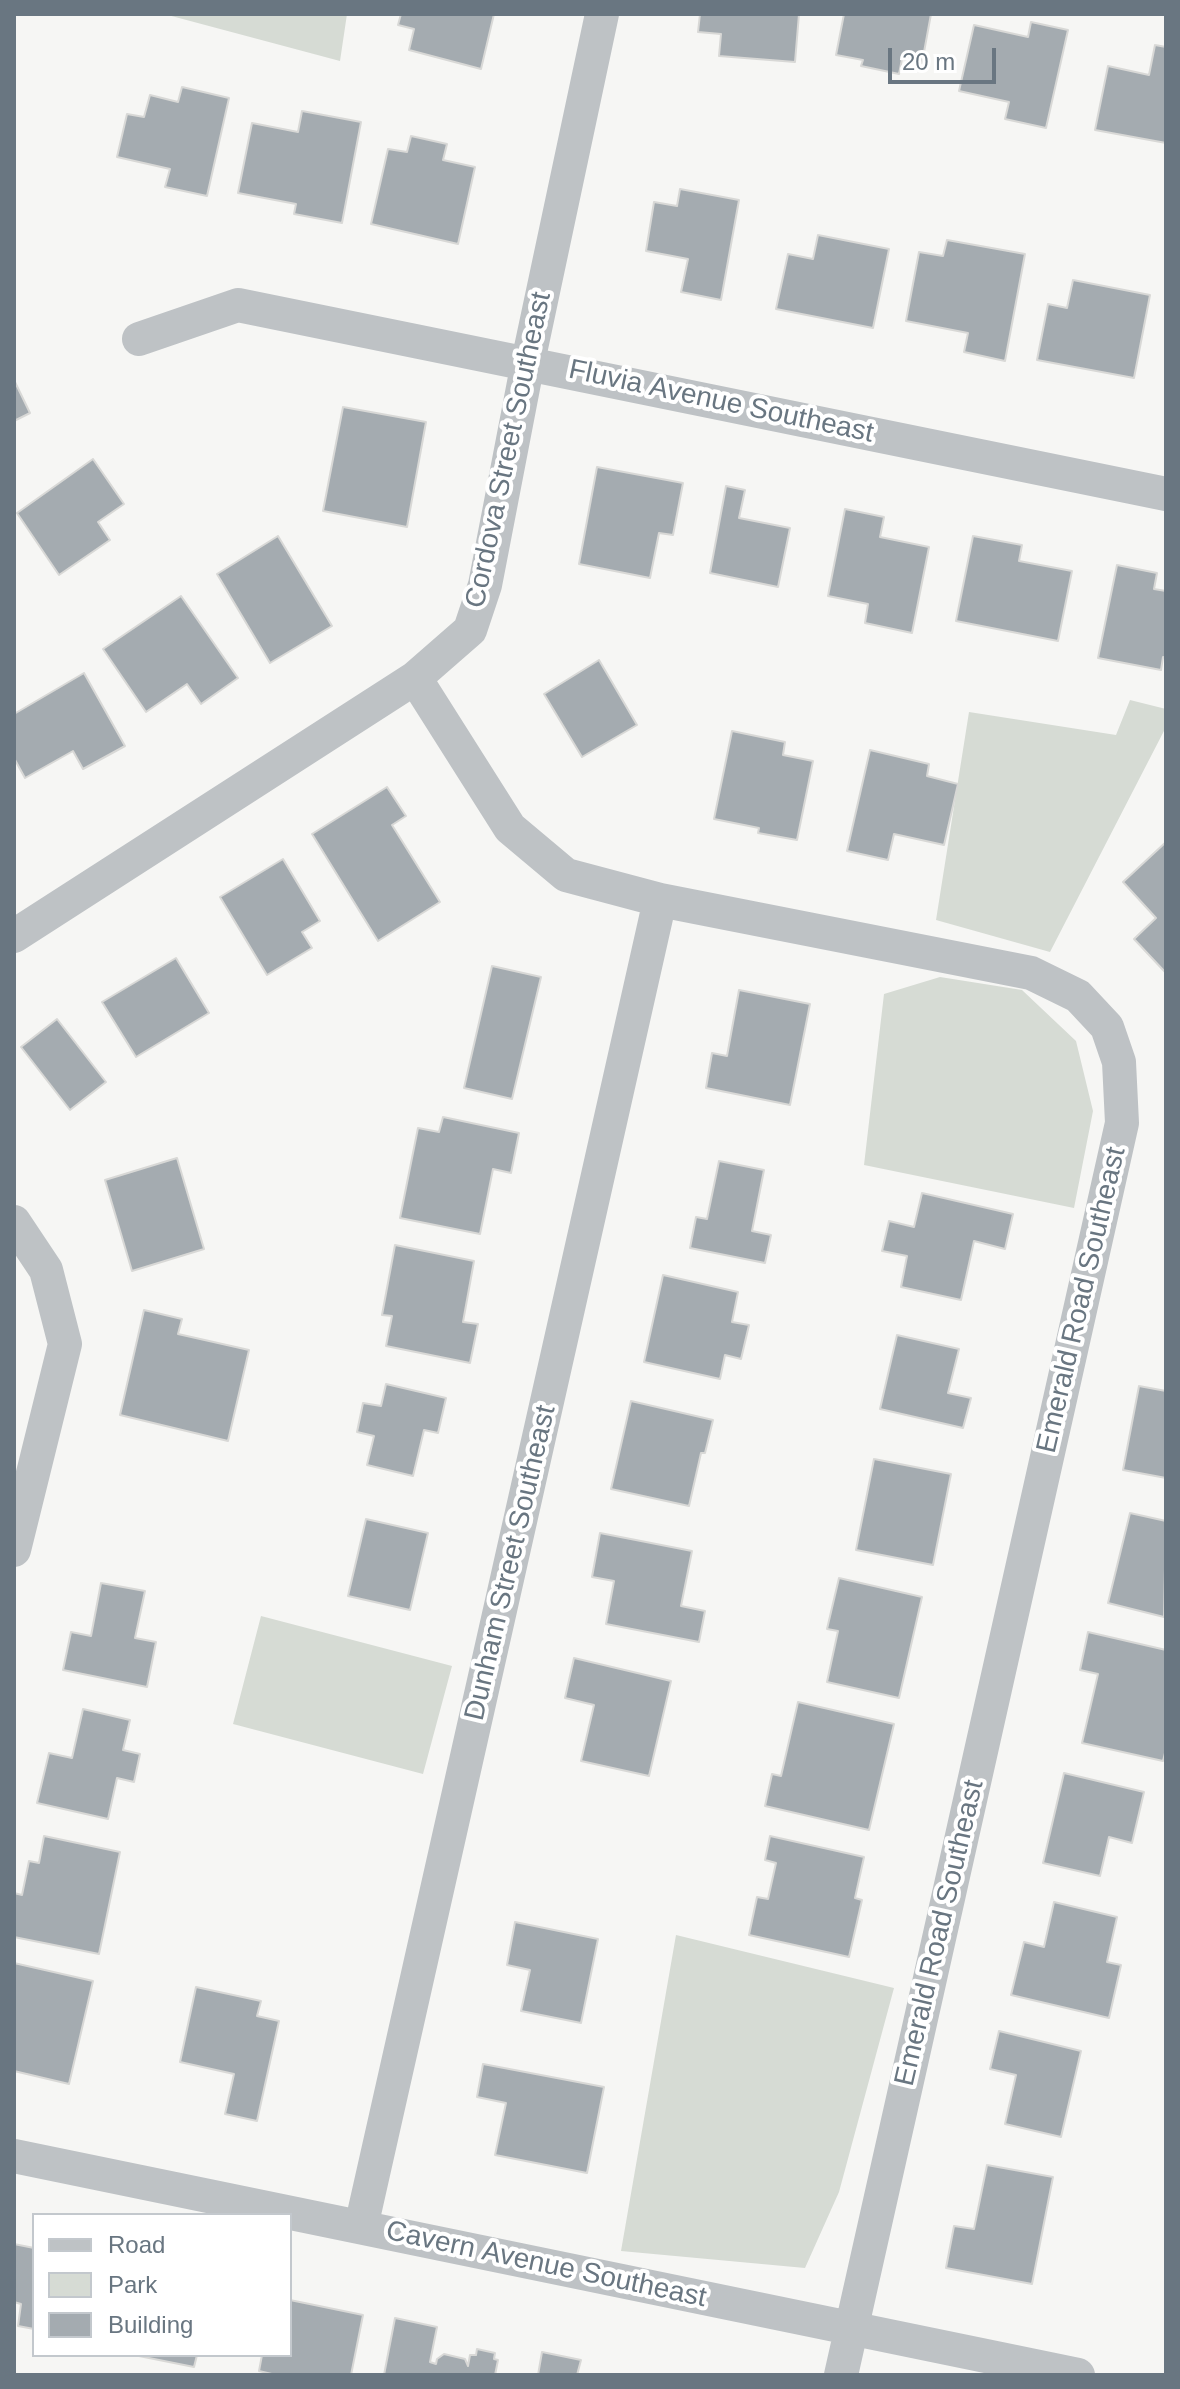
<!DOCTYPE html>
<style>
body{margin:0}
#map{position:relative;width:1180px;height:2389px;overflow:hidden;background:#f6f6f4;font-family:Helvetica,sans-serif}
canvas{display:block}
.frame{position:absolute;inset:0;border:16px solid #697681;pointer-events:none}
.legend{position:absolute;left:32px;top:2213px;width:260px;height:144px;box-sizing:border-box;background:#fff;border:2px solid #c3c8cd;margin:0;padding:10px 14px;list-style:none;font-size:24px;color:#697681}
.legend li{display:flex;align-items:center;gap:16px;height:40px}
.legend b{width:40px;border:2px solid #c3c8cd}
.scale{position:absolute;left:888px;top:48px;width:108px;height:36px;box-sizing:border-box;border:4px solid #697681;border-top:0;padding-left:10px;font-size:24px;line-height:28px;white-space:nowrap;color:#697681;-webkit-text-stroke:6px #fff;paint-order:stroke}
</style>
<div id="map">
<canvas width="1180" height="2389"></canvas>
<div class="frame"></div>
<ul class="legend">
<li><b style="height:10px;background:#bec2c5"></b>Road</li>
<li><b style="height:22px;background:#d6dbd4"></b>Park</li>
<li><b style="height:22px;background:#a4abb0"></b>Building</li>
</ul>
<div class="scale">20 m</div>
</div>
<script>
const ctx = document.querySelector('canvas').getContext('2d');
ctx.lineJoin = 'round';
function paint(path, color) {
  ctx.fillStyle = color;
  ctx.fill(path, 'evenodd');
}
function toPath(rows) {
  const path = new Path2D();
  for (const r of rows) {
    path.moveTo(r[0], r[1]);
    for (let i = 2; i < r.length; i += 2) path.lineTo(r[i], r[i + 1]);
  }
  return path;
}
function strokePath(path, color, width, dash) {
  ctx.strokeStyle = color;
  ctx.lineWidth = width;
  ctx.lineCap = dash ? 'butt' : 'round';
  ctx.setLineDash(dash || []);
  ctx.stroke(path);
}
function drawText(font, color, halo, rows, align = 'center') {
  ctx.font = font + ' Helvetica,sans-serif';
  ctx.lineWidth = 8;
  ctx.setLineDash([]);
  ctx.textBaseline = 'middle';
  ctx.strokeStyle = halo;
  ctx.fillStyle = color;
  for (const [text, x, y, turn = 0] of rows) {
    ctx.save();
    ctx.translate(x, y);
    ctx.rotate((+turn || 0) * Math.PI / 180);
    ctx.textAlign = isNaN(turn) ? turn : align;
    if (halo) ctx.strokeText(text, 0, 0);
    ctx.fillText(text, 0, 0);
    ctx.restore();
  }
}
paint(toPath([
 [164,14,347,14,340,61],
 [1130,700,1166,709,1166,727,1050,952,936,920,969,712,1116,735],
 [940,977,1022,990,1076,1041,1093,1111,1074,1208,864,1165,884,994],
 [261,1616,452,1666,423,1774,233,1724],
 [676,1935,894,1988,839,2192,805,2268,621,2251]
]), '#d6dbd4');
const building = toPath([
 [401,14,494,14,481,69,409,50,414,29,398,25,401,14],
 [700,14,799,14,795,62,719,56,721,34,698,32,700,14],
 [844,14,931,14,922,63,902,59,899,74,861,66,863,60,836,55,844,14],
 [1031,22,1068,30,1046,128,1005,119,1009,102,959,91,974,25,1028,37,1031,22],
 [1155,45,1166,47,1166,143,1095,130,1108,66,1149,75,1155,45],
 [182,87,229,98,207,196,165,187,170,169,117,157,127,114,144,117,150,95,178,102,182,87],
 [302,111,361,122,342,223,294,214,296,204,238,193,252,123,298,132,302,111],
 [411,136,447,144,443,160,475,167,458,244,371,224,388,149,407,152,411,136],
 [680,189,739,200,721,300,681,292,688,259,646,251,654,202,677,206,680,189],
 [818,235,889,249,873,328,776,309,788,254,813,259,818,235],
 [947,240,1025,254,1005,361,964,352,968,333,906,321,919,252,943,256,947,240],
 [1073,280,1150,295,1134,378,1037,360,1048,304,1067,308,1073,280],
 [14,380,30,413,14,421,14,380],
 [343,407,426,422,407,527,323,511,343,407],
 [93,459,124,504,98,522,110,540,59,575,17,513,93,459],
 [597,467,683,483,673,535,659,533,650,578,579,564,597,467],
 [726,486,745,490,739,518,790,528,778,587,710,573,726,486],
 [845,509,884,517,880,537,929,547,912,633,865,623,868,604,828,596,845,509],
 [278,536,332,626,270,663,217,574,278,536],
 [973,536,1022,545,1019,561,1072,571,1058,641,956,621,973,536],
 [1117,565,1157,573,1154,589,1166,591,1166,658,1163,657,1161,670,1098,658,1117,565],
 [181,596,238,678,201,704,187,684,146,712,103,649,181,596],
 [599,660,637,725,582,757,544,694,599,660],
 [84,673,125,746,83,769,73,751,25,778,14,758,14,714,84,673],
 [732,731,785,742,783,755,813,761,797,840,758,833,759,828,714,819,732,731],
 [870,750,929,764,927,776,958,784,944,845,894,834,888,860,847,851,870,750],
 [387,787,406,816,392,825,440,902,378,941,312,834,387,787],
 [1166,842,1166,971,1165,972,1134,939,1156,918,1123,882,1166,842],
 [283,859,320,921,302,932,312,948,267,975,220,897,283,859],
 [176,958,209,1013,136,1057,102,1002,176,958],
 [492,966,541,977,512,1099,464,1088,492,966],
 [739,990,810,1004,790,1105,706,1088,712,1053,727,1056,739,990],
 [57,1019,106,1082,70,1110,21,1047,57,1019],
 [443,1117,519,1133,511,1173,493,1169,480,1234,400,1218,418,1128,439,1132,443,1117],
 [177,1158,204,1249,132,1271,105,1180,177,1158],
 [719,1161,764,1170,752,1231,771,1235,765,1263,690,1248,696,1217,707,1219,719,1161],
 [922,1193,1013,1214,1005,1249,974,1241,961,1300,901,1287,907,1256,882,1251,889,1221,914,1227,922,1193],
 [395,1245,474,1261,463,1322,478,1324,470,1363,386,1346,392,1316,382,1315,395,1245],
 [663,1275,738,1292,732,1322,749,1325,741,1359,725,1355,720,1379,644,1362,663,1275],
 [144,1310,182,1319,178,1334,249,1350,228,1441,120,1415,144,1310],
 [897,1335,959,1349,948,1393,971,1398,963,1428,880,1409,897,1335],
 [386,1384,446,1398,438,1433,424,1430,413,1476,367,1465,374,1436,357,1432,363,1403,381,1406,386,1384],
 [1139,1386,1166,1391,1166,1478,1123,1470,1139,1386],
 [631,1401,713,1420,705,1453,701,1453,689,1506,611,1489,631,1401],
 [874,1459,951,1474,933,1565,856,1550,874,1459],
 [1130,1513,1166,1521,1164,1617,1108,1603,1130,1513],
 [366,1519,428,1533,410,1610,348,1596,366,1519],
 [600,1533,692,1551,681,1606,705,1611,699,1642,606,1624,614,1581,592,1577,600,1533],
 [839,1578,922,1597,899,1698,827,1682,838,1631,827,1629,839,1578],
 [101,1583,145,1591,135,1638,156,1642,147,1687,63,1670,71,1632,91,1636,101,1583],
 [1088,1632,1166,1650,1166,1749,1163,1761,1082,1743,1098,1674,1080,1670,1088,1632],
 [574,1658,671,1681,649,1776,581,1761,594,1705,565,1698,574,1658],
 [798,1702,894,1724,869,1830,765,1806,772,1774,781,1776,798,1702],
 [83,1709,130,1720,123,1750,140,1754,134,1782,117,1778,108,1819,37,1803,49,1753,72,1758,83,1709],
 [1064,1773,1144,1792,1132,1843,1109,1837,1100,1876,1043,1863,1064,1773],
 [44,1836,120,1852,99,1954,14,1937,14,1893,22,1895,29,1861,39,1863,44,1836],
 [770,1836,864,1857,855,1898,862,1900,849,1957,749,1935,757,1897,768,1899,776,1863,765,1860,770,1836],
 [1054,1902,1117,1917,1107,1962,1121,1965,1109,2018,1011,1995,1024,1942,1044,1947,1054,1902],
 [515,1922,598,1939,581,2023,521,2011,530,1970,507,1965,515,1922],
 [14,1963,93,1981,69,2084,14,2071,14,1963],
 [196,1987,261,2001,257,2016,279,2021,257,2121,225,2114,234,2074,180,2062,196,1987],
 [999,2031,1081,2051,1061,2137,1005,2124,1016,2075,990,2069,999,2031],
 [483,2064,604,2087,587,2173,495,2155,506,2103,477,2097,483,2064],
 [987,2165,1053,2177,1032,2284,946,2268,954,2226,974,2229,987,2165],
 [14,2244,34,2248,34,2329,18,2326,21,2304,14,2302,14,2244],
 [290,2300,363,2315,351,2375,276,2375,259,2371,262,2355,290,2355,290,2300],
 [395,2318,437,2327,430,2362,436,2364,437,2359,444,2354,465,2359,468,2366,470,2355,476,2355,477,2349,495,2353,494,2359,498,2360,495,2375,384,2375,395,2318],
 [542,2352,581,2360,577,2375,538,2375,542,2352],
 [134,2355,197,2355,194,2367,134,2355]
]);
paint(building, '#a4abb0');
strokePath(building, '#d8d8d6', 2);
strokePath(toPath([
 [139,339,238,305,1166,494],
 [415,678,510,828,566,875,660,900,1031,973,1078,996,1107,1027,1119,1062,1122,1123,841,2375],
 [14,936,415,678,470,630,485,585,528,362,602,14],
 [14,1222,46,1270,65,1344,14,1550],
 [14,2156,1078,2375],
 [361,2227,660,900]
]), '#bec2c5', 34);
drawText('28px', '#697681', '#fff', [
 ["Fluvia Avenue Southeast",721,402,12],
 ["Cordova Street Southeast",509,450,-78],
 ["Emerald Road Southeast",1082,1300,-77],
 ["Dunham Street Southeast",511,1563,-77],
 ["Emerald Road Southeast",940,1933,-77],
 ["Cavern Avenue Southeast",546,2265,12]
]);
</script>
